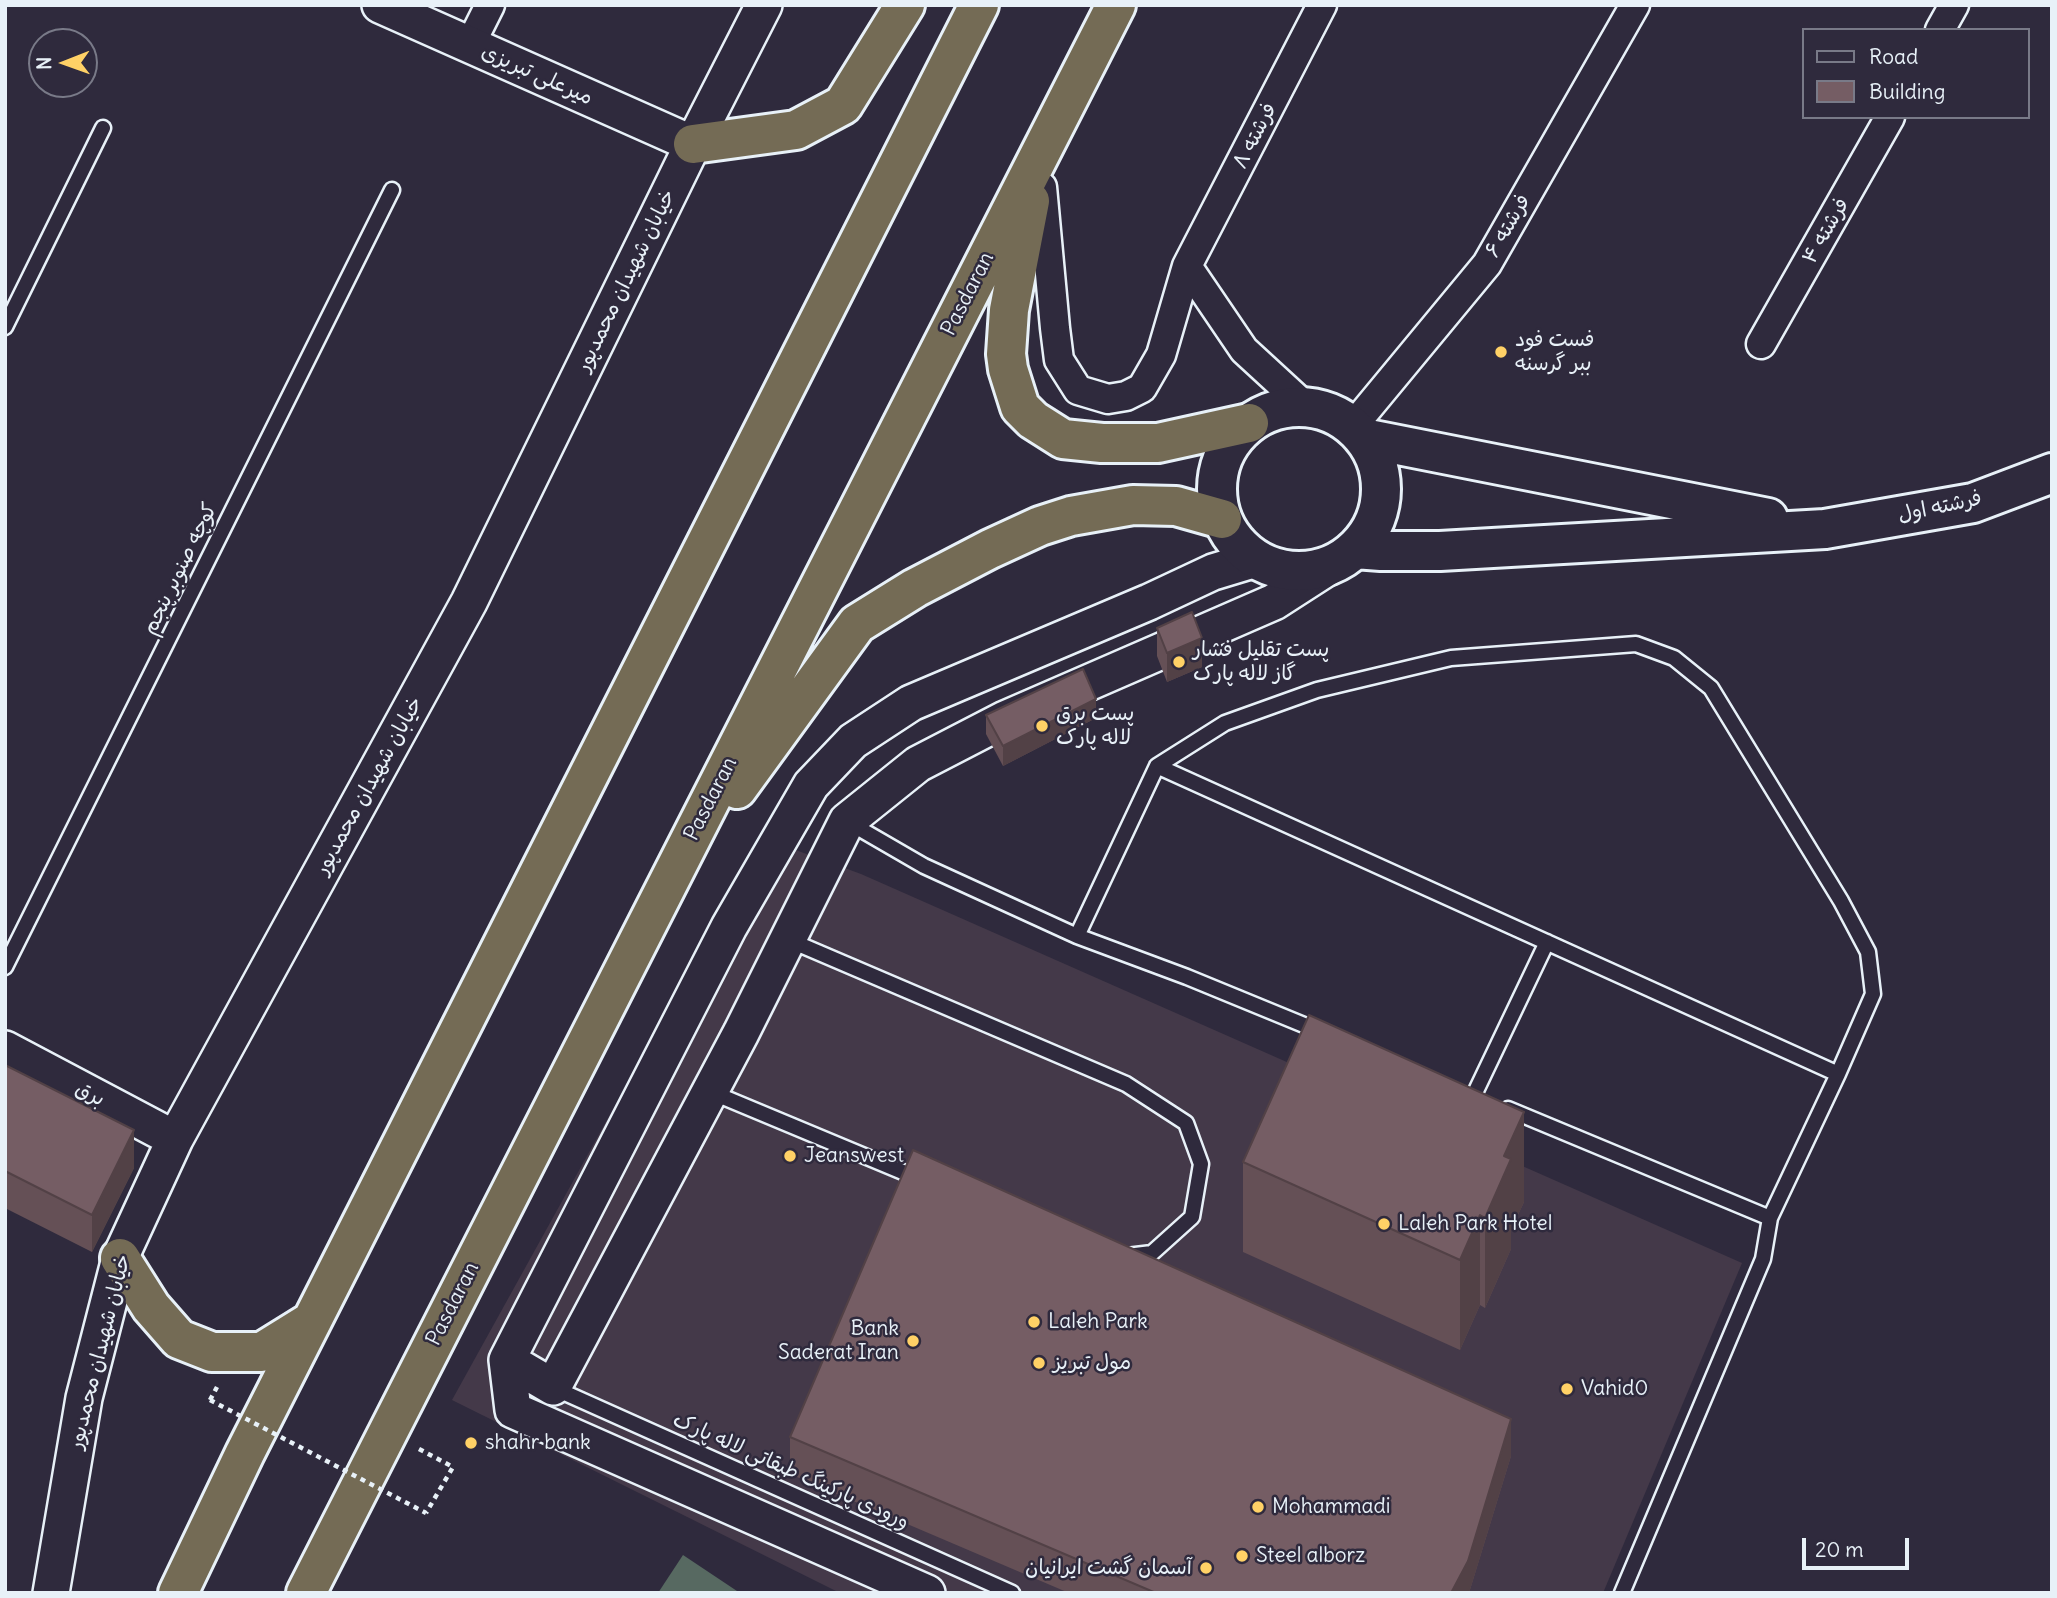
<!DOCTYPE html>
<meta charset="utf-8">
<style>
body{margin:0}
#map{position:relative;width:2057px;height:1598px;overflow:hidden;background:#2f2a3d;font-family:Delius,sans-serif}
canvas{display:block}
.frame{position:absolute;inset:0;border:7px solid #e8f1f8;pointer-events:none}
.legend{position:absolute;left:1802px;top:28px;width:228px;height:91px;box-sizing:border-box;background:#2f2a3d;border:2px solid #797a88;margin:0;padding:9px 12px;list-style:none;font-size:21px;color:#e8f1f8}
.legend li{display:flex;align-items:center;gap:14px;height:35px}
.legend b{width:35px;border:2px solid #797a88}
.north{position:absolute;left:28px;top:28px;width:70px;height:70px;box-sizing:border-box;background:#2f2a3d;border:2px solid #797a88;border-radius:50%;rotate:269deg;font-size:19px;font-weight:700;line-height:28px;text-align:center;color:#e8f1f8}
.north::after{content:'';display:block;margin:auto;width:24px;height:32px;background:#ffd166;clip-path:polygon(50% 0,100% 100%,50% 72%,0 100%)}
.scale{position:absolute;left:1802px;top:1538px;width:107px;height:32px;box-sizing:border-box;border:4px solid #e8f1f8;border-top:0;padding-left:9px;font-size:21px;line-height:24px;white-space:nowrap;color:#e8f1f8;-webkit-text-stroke:5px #2f2a3d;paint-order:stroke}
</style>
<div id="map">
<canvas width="2057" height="1598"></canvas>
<div class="frame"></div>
<ul class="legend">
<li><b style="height:9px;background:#2f2a3d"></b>Road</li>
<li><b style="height:19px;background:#755d64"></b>Building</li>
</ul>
<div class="north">N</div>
<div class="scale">20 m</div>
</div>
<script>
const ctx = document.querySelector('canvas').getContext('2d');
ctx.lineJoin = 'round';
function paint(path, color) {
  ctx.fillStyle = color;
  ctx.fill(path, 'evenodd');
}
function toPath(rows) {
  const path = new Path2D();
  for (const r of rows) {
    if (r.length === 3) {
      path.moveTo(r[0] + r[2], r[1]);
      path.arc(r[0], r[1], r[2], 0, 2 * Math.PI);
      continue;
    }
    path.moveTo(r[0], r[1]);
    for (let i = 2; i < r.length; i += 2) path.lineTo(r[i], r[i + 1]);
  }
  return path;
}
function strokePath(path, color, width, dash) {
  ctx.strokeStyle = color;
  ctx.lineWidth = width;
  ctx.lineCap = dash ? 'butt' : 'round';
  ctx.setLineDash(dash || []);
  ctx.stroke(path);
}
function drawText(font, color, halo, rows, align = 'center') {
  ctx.font = font + ' Delius,"Playpen Sans Arabic",sans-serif';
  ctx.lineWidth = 5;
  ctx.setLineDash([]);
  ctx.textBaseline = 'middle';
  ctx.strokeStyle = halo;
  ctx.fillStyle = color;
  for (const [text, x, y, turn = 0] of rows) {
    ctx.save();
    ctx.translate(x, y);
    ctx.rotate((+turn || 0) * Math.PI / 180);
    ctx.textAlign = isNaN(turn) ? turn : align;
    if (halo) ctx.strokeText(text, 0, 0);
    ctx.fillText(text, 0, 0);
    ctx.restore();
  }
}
paint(toPath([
 [763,838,861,874,1742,1263,1603,1593,840,1593,452,1400]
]), '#443949');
paint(toPath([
 [683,1555,740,1593,658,1593]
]), '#576961');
const service = toPath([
 [5,327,103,128],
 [1157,766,1225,723,1317,690,1451,658,1636,644,1674,658,1711,688,1841,901,1868,952,1873,994,1838,1074],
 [848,822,924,866,1077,936,1187,977,1321,1032],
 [1077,936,1157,766,1838,1074,1770,1218,1508,1109],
 [789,940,1126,1084,1186,1123,1201,1164,1192,1217,1152,1253,1127,1256],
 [5,967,392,190],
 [711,1092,922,1180],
 [1474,1095,1547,942],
 [554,1388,1012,1593],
 [1622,1593,1763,1259,1770,1218]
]);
const minor = toPath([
 [1940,30,1954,5],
 [470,45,490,5],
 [1042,187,1055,328,1059,360,1078,390,1108,399,1126,396,1142,388,1161,355,1187,266,1322,5],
 [1187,266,1244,350,1306,407],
 [1761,344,1890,117],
 [1353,426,1487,264,1635,5]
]);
const tertiary = toPath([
 [380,5,693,144],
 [5,1049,175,1139],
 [507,1360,553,1387,741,1033,847,821,918,764,1005,719,1274,602,1333,564],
 [51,1593,84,1398,120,1258,175,1139,469,602,693,144,764,5],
 [927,1593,513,1410,507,1360,729,927,811,785,853,741,911,703,1149,602,1213,572,1256,559]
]);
const secondary = toPath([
 [1299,489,82],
 [1363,438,1768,518],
 [1355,549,1381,551,1440,551,1825,529,1973,503,2052,473]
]);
const trunk = toPath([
 [693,144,796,130,843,105,905,5],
 [1030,201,1009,310,1006,354,1008,369,1020,407,1033,420,1063,439,1102,443,1158,443,1249,423],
 [737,789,857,624,915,588,990,549,1040,526,1071,516,1133,505,1176,506,1222,519],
 [120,1258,151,1307,179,1339,212,1352,262,1352,312,1321],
 [178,1593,245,1453,979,5],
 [306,1593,1116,5]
]);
strokePath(service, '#e8f1f8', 19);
strokePath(minor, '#e8f1f8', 33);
strokePath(tertiary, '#e8f1f8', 40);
strokePath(secondary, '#e8f1f8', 44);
strokePath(trunk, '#e8f1f8', 44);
strokePath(toPath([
 [210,1400,217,1387],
 [419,1449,453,1467,426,1513]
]), '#e8f1f8', 4.5, [5, 5]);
strokePath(service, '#2f2a3d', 14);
strokePath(minor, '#2f2a3d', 28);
strokePath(tertiary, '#2f2a3d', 35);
strokePath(secondary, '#2f2a3d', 38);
strokePath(trunk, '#746b55', 38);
strokePath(toPath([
 [210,1400,426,1513]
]), '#e8f1f8', 4.5, [5, 5]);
paint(toPath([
 [1157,628,1202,667,1167,682,1157,656],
 [986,715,1096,718,1003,766,986,734],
 [5,1065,134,1168,92,1252,5,1208],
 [1243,1162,1524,1202,1511,1230,1511,1249,1485,1308,1480,1305,1460,1350,1243,1252],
 [790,1437,1511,1456,1469,1593,1069,1593,790,1474]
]), '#655056');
paint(toPath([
 [1202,638,1202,667,1167,682,1167,653],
 [1096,699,1096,718,1003,766,1003,746],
 [1524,1112,1524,1202,1511,1230,1511,1249,1485,1308,1485,1218,1504,1156],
 [134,1130,134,1168,92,1252,92,1215],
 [1480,1215,1480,1305,1460,1350,1460,1260],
 [1511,1419,1511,1456,1469,1593,1451,1593]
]), '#524146');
const building = toPath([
 [1192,612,1202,638,1167,653,1157,628,1192,612],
 [1083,669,1096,699,1003,746,986,715,1083,669],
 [1309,1015,1524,1112,1504,1156,1511,1159,1485,1218,1480,1215,1460,1260,1243,1162,1309,1015],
 [5,1065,134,1130,92,1215,5,1171,5,1065],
 [913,1150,1511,1419,1468,1561,1451,1593,1156,1593,790,1437,913,1150]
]);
paint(building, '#755d64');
strokePath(building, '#524146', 2);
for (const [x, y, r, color] of [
 [1501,352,7,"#ffd166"],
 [1179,662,7,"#ffd166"],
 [1042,726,7,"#ffd166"],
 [790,1156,7,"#ffd166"],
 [1384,1224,7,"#ffd166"],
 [1034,1322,7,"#ffd166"],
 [913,1341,7,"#ffd166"],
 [1039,1363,7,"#ffd166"],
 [1567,1389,7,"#ffd166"],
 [471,1443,7,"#ffd166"],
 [1258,1507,7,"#ffd166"],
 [1242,1556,7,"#ffd166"],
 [1206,1568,7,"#ffd166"]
]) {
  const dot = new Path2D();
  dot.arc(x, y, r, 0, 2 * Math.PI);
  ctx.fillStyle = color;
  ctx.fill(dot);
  strokePath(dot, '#2f2a3d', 2.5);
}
drawText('21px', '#e8f1f8', '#2f2a3d', [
 ["میرعلی تبریزی",537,75,24],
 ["فرشته ۸",1255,136,-63],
 ["فرشته ۶",1508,226,-60],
 ["۴ فرشته",1826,231,-60],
 ["خیابان شهیدان محمدپور",626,281,-64],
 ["Pasdaran",968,294,-63],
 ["فرشته اول",1940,507,-12],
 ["کوچه صنوبر پنجم",180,569,-64],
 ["خیابان شهیدان محمدپور",369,786,-61],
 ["Pasdaran",711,799,-63],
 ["برق",90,1094,28],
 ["Pasdaran",453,1304,-63],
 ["خیابان شهیدان محمدپور",100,1352,-76],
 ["ورودی پارکینگ طبقاتی لاله پارک",791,1471,24]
]);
drawText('21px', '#e8f1f8', '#2f2a3d', [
 ["فست فود",1515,340],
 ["ببر گرسنه",1515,364],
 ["پست تقلیل فشار",1193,650],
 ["گاز لاله پارک",1193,674],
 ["پست برق",1056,714],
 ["لاله پارک",1056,738],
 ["Jeanswest",804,1156],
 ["Laleh Park Hotel",1398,1224],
 ["Laleh Park",1048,1322],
 ["Bank",899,1329,"right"],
 ["Saderat Iran",899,1353,"right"],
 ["مول تبریز",1053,1363],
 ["Vahid0",1581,1389],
 ["shahr bank",485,1443],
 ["Mohammadi",1272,1507],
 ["Steel alborz",1256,1556],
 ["آسمان گشت ایرانیان",1192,1568,"right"]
], 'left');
</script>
